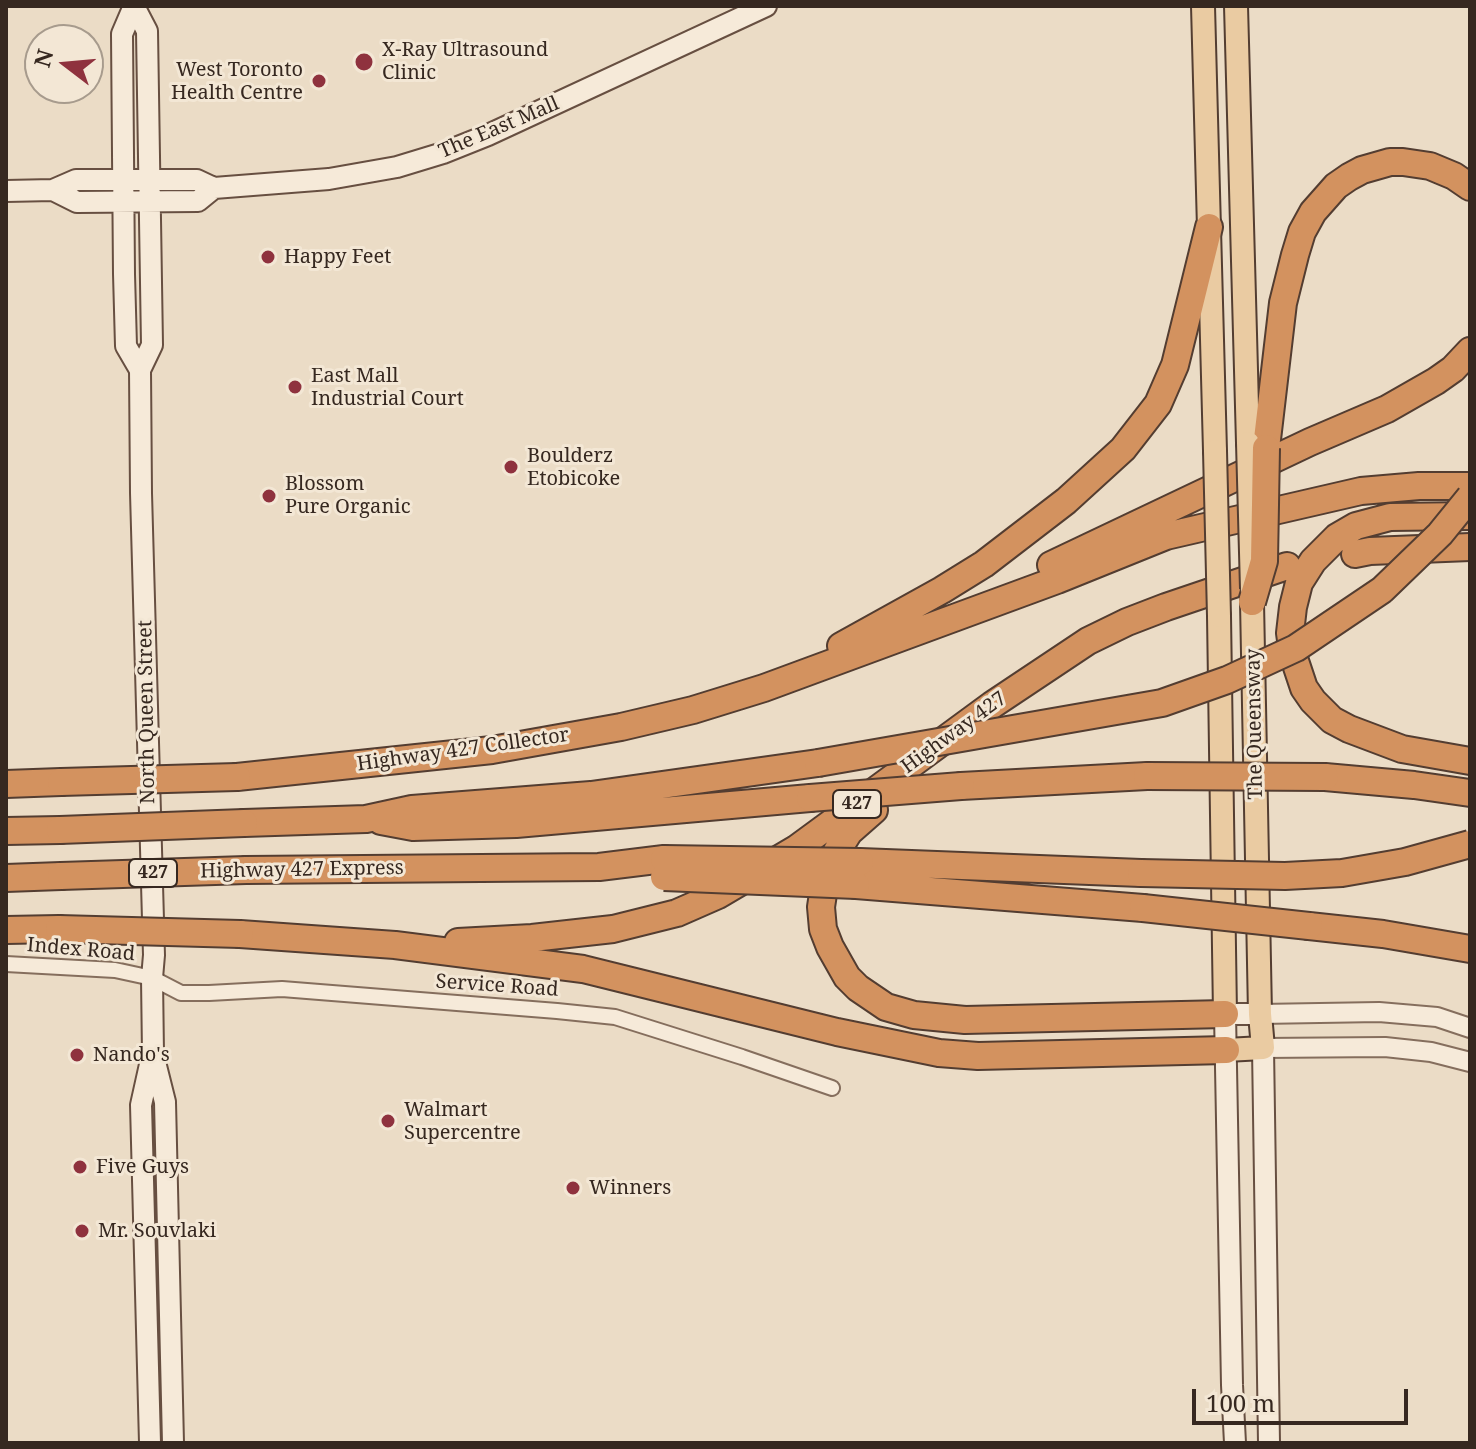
<!DOCTYPE html>
<style>
body{margin:0}
#map{position:relative;width:1476px;height:1449px;overflow:hidden;background:#ebdcc6;font-family:"Noto Serif",serif}
canvas{display:block}
.frame{position:absolute;inset:0;border:8px solid #362820;pointer-events:none}
.north{position:absolute;left:24px;top:24px;width:80px;height:80px;box-sizing:border-box;background:#f3e7d5;border:2px solid #a79b8d;border-radius:50%;rotate:286deg;font-size:22px;font-weight:700;line-height:32px;text-align:center;color:#362820}
.north::after{content:'';display:block;margin:auto;width:28px;height:36px;background:#8f323e;clip-path:polygon(50% 0,100% 100%,50% 72%,0 100%)}
.scale{position:absolute;left:1192px;top:1389px;width:216px;height:36px;box-sizing:border-box;border:4px solid #362820;border-top:0;padding-left:10px;font-size:24px;line-height:28px;white-space:nowrap;color:#362820;-webkit-text-stroke:6px #f3e7d5;paint-order:stroke}
</style>
<div id="map">
<canvas width="1476" height="1449"></canvas>
<div class="frame"></div>
<div class="north">N</div>
<div class="scale">100 m</div>
</div>
<script>
const ctx = document.querySelector('canvas').getContext('2d');
ctx.lineJoin = 'round';
function toPath(rows) {
  const path = new Path2D();
  for (const r of rows) {
    path.moveTo(r[0], r[1]);
    for (let i = 2; i < r.length; i += 2) path.lineTo(r[i], r[i + 1]);
  }
  return path;
}
function strokePath(path, color, width, dash) {
  ctx.strokeStyle = color;
  ctx.lineWidth = width;
  ctx.lineCap = dash ? 'butt' : 'round';
  ctx.setLineDash(dash || []);
  ctx.stroke(path);
}
function drawText(font, color, halo, rows, align = 'center') {
  ctx.font = font + ' "Noto Serif",serif';
  ctx.lineWidth = 6;
  ctx.setLineDash([]);
  ctx.textBaseline = 'middle';
  ctx.strokeStyle = halo;
  ctx.fillStyle = color;
  for (const [text, x, y, turn = 0] of rows) {
    ctx.save();
    ctx.translate(x, y);
    ctx.rotate((+turn || 0) * Math.PI / 180);
    ctx.textAlign = isNaN(turn) ? turn : align;
    if (halo) ctx.strokeText(text, 0, 0);
    ctx.fillText(text, 0, 0);
    ctx.restore();
  }
}
const minor = toPath([
 [6,964,115,970,152,978,181,993,209,993,282,989,557,1011,615,1017,742,1057,832,1088]
]);
const tertiary = toPath([
 [1260,1014,1379,1012,1437,1017,1470,1028],
 [1263,1048,1385,1047,1431,1052,1470,1062]
]);
const secondary = toPath([
 [134,6,147,31,152,345,140,370,141,493,154,955,152,978,153,1054,165,1102,173,1443],
 [134,6,122,34,124,274,126,346,140,370],
 [53,190,77,202,198,201,214,188],
 [6,191,53,190,76,180,197,180,214,188,329,179,397,167,443,153,488,135,766,6],
 [1263,1048,1269,1443],
 [150,1443,141,1105,151,1060],
 [1235,1443,1232,1385,1225,1014,1260,1014]
]);
const primary = toPath([
 [1203,6,1215,451],
 [1236,6,1248,443],
 [1219,616,1225,1014],
 [1226,1050,1263,1048,1260,1014,1252,602]
]);
const motorway = toPath([
 [1266,448,1283,303,1295,255,1302,232,1313,212,1336,186,1349,177,1362,170,1390,162,1403,162,1430,166,1454,176,1470,187],
 [1470,516,1390,517,1356,526,1337,537,1313,561,1299,583,1293,607,1290,633,1293,655,1304,688,1313,701,1332,720,1349,729,1402,749,1470,761],
 [1355,554,1370,551,1470,547],
 [1051,565,1310,442,1387,409,1436,381,1453,369,1470,351],
 [841,646,942,590,984,564,1066,501,1123,449,1158,404,1175,365,1209,227],
 [237,777,492,750,621,727,693,710,764,688,905,636,1057,580,1166,536,1361,491,1419,486,1470,486],
 [1325,777,1414,785,1470,793],
 [6,784,61,782],
 [961,786,1147,776],
 [874,810,849,832,837,851,830,866,824,887,821,907,823,929,830,947,847,977,858,988,886,1007,914,1015,965,1020,1225,1014],
 [381,821,413,827,516,824,810,798],
 [244,823,366,819,412,809,591,795,818,763],
 [6,831,60,830],
 [860,862,1141,873],
 [246,870,599,867,664,859],
 [6,878,61,876],
 [856,885,1143,908],
 [1309,926,1383,934,1470,949],
 [6,930,59,929],
 [240,934,395,945,583,969,837,1032,939,1053,978,1056,1226,1050],
 [458,942,532,938,613,929,677,913,718,895,796,849,992,705,1088,641,1127,622,1166,607,1287,566]
]);
strokePath(minor, '#856e5d', 18);
strokePath(tertiary, '#856e5d', 22);
strokePath(secondary, '#674f41', 24);
strokePath(primary, '#533d31', 26);
strokePath(motorway, '#533d31', 30);
strokePath(minor, '#f6ead9', 14);
strokePath(tertiary, '#f6ead9', 18);
strokePath(secondary, '#f6ead9', 20);
strokePath(primary, '#eacba2', 22);
strokePath(motorway, '#d3925f', 26);
const primaryBridge = toPath([
 [1248,443,1252,589],
 [1215,451,1219,616]
]);
const motorwayBridge = toPath([
 [1252,602,1264,561,1266,448],
 [818,763,1162,703,1227,680,1296,648,1382,590,1440,534,1470,497],
 [1147,776,1325,777],
 [61,782,237,777],
 [810,798,961,786],
 [60,830,244,823],
 [664,859,860,862],
 [1141,873,1285,876,1342,873,1405,862,1470,844],
 [61,876,246,870],
 [664,877,856,885],
 [1143,908,1309,926],
 [59,929,240,934]
]);
strokePath(primaryBridge, '#533d31', 26, []);
strokePath(motorwayBridge, '#533d31', 30, []);
strokePath(primaryBridge, '#eacba2', 22);
strokePath(motorwayBridge, '#d3925f', 26);
for (const [x, y, r, color] of [
 [364,62,10,"#8f323e"],
 [319,81,8,"#8f323e"],
 [268,257,8,"#8f323e"],
 [295,387,8,"#8f323e"],
 [511,467,8,"#8f323e"],
 [269,496,8,"#8f323e"],
 [77,1055,8,"#8f323e"],
 [388,1121,8,"#8f323e"],
 [80,1167,8,"#8f323e"],
 [573,1188,8,"#8f323e"],
 [82,1231,8,"#8f323e"]
]) {
  const dot = new Path2D();
  dot.arc(x, y, r, 0, 2 * Math.PI);
  ctx.fillStyle = color;
  ctx.fill(dot);
  strokePath(dot, '#f3e7d5', 3);
}
for (const [x, y, w] of [
 [857,804,48],
 [153,873,48]
]) {
  const box = new Path2D();
  box.roundRect(x - w / 2, y - 14, w, 28, 6);
  ctx.fillStyle = '#f3e7d5';
  ctx.fill(box);
  strokePath(box, '#362820', 2);
}
drawText('bold 18px', '#362820', null, [
 ["427",857,804],
 ["427",153,873]
]);
drawText('20px', '#362820', '#f3e7d5', [
 ["X-Ray Ultrasound",382,50],
 ["Clinic",382,73],
 ["West Toronto",303,70,"right"],
 ["Health Centre",303,93,"right"],
 ["Happy Feet",284,257],
 ["East Mall",311,376],
 ["Industrial Court",311,399],
 ["Boulderz",527,456],
 ["Etobicoke",527,479],
 ["Blossom",285,484],
 ["Pure Organic",285,507],
 ["Nando's",93,1055],
 ["Walmart",404,1110],
 ["Supercentre",404,1133],
 ["Five Guys",96,1167],
 ["Winners",589,1188],
 ["Mr. Souvlaki",98,1231]
], 'left');
drawText('20px', '#362820', '#f3e7d5', [
 ["The East Mall",499,128,-23],
 ["North Queen Street",147,712,-91],
 ["The Queensway",1255,724,-91],
 ["Highway 427",954,733,-36],
 ["Highway 427 Collector",463,750,-8],
 ["Highway 427 Express",302,870,-1],
 ["Index Road",81,950,5],
 ["Service Road",497,986,4]
]);
</script>
